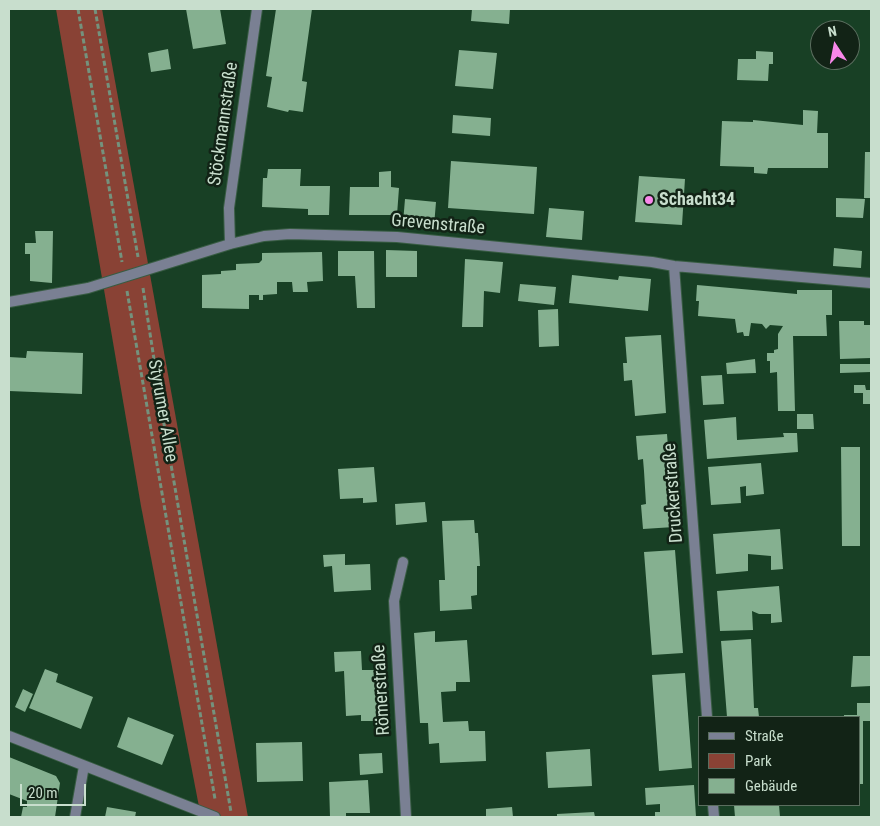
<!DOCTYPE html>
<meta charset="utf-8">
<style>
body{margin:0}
#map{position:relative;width:880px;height:826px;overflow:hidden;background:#184025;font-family:"Roboto Condensed",sans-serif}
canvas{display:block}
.frame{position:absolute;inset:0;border:10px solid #c8decd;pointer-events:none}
.legend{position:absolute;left:698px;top:716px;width:162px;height:90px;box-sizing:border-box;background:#122316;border:1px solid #5b6e5f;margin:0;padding:6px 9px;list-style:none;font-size:15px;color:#c8decd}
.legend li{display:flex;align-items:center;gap:10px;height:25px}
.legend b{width:25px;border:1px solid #5b6e5f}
.north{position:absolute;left:810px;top:20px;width:50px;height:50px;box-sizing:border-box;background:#122316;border:1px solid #5b6e5f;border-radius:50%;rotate:349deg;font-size:14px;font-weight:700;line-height:20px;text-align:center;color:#c8decd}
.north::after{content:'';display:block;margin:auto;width:18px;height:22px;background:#f888ea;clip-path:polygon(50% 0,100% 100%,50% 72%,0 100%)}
.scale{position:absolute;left:20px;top:784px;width:66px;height:22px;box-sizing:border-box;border:2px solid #c8decd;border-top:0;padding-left:6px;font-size:15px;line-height:18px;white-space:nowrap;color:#c8decd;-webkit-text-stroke:4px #122316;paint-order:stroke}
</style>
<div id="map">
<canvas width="880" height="826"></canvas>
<div class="frame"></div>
<ul class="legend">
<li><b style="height:6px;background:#7a8093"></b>Straße</li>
<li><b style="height:14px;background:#894235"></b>Park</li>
<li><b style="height:14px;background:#85b090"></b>Gebäude</li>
</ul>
<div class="north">N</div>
<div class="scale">20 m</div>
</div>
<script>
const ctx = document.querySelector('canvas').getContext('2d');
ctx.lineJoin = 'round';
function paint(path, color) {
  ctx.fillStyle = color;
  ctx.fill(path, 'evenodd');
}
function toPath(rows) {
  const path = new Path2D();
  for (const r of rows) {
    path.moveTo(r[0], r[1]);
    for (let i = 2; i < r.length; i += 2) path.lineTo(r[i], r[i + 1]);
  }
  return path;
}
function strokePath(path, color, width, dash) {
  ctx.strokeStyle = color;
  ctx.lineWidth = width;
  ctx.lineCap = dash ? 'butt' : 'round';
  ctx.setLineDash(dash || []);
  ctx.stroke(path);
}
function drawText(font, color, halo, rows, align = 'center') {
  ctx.font = font + ' "Roboto Condensed",sans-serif';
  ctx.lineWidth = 5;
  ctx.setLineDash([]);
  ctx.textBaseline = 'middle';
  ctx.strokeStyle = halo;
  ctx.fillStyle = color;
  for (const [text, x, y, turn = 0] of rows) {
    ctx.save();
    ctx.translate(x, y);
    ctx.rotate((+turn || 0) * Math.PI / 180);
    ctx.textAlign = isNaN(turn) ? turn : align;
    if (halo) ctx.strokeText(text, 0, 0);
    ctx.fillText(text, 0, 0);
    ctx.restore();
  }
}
paint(toPath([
 [56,9,102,9,248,817,201,817,141,506]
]), '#894235');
paint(toPath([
 [186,9,220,9,226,44,193,49],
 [276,9,312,9,302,81,307,82,303,112,289,110,288,112,267,107,272,77,266,76],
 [472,9,510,9,509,24,471,21],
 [168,49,171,69,151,72,148,53],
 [459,50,497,53,493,89,455,86],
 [756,51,773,52,773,64,769,64,768,81,737,80,738,59,756,59],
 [803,110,818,111,817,133,828,133,828,168,768,168,767,174,754,173,754,167,720,166,722,121,753,122,753,120,803,125],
 [453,115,491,118,490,136,452,133],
 [865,152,871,152,871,198,864,198],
 [451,161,537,167,534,214,448,208],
 [268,169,301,169,300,186,330,186,329,215,308,215,308,209,262,207,263,178,267,178],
 [391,171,391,187,399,188,397,215,349,215,350,187,379,187,379,172],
 [639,176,685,179,682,225,635,222],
 [836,198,865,199,863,218,836,217],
 [405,199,436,202,434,226,403,223],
 [549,208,584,211,582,240,546,237],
 [35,231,53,231,52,283,30,281,30,254,25,254,25,243,36,243],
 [834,248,862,251,861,268,833,266],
 [386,250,417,251,417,277,386,277],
 [338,251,374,251,375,308,357,308,355,276,338,276],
 [322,252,323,281,307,282,308,292,293,292,292,282,277,282,277,294,263,295,263,300,259,300,259,295,249,295,249,309,202,308,202,275,221,274,221,271,236,270,236,264,259,263,262,260,262,253],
 [465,259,503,262,500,293,484,291,483,327,462,327],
 [572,275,618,280,619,276,651,279,648,311,569,303],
 [520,284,556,287,554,305,518,301],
 [697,285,797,294,797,290,832,290,832,315,826,315,827,336,793,336,795,411,778,411,777,372,770,373,770,361,767,361,767,353,774,353,774,350,778,349,778,334,783,326,770,325,766,329,762,324,751,323,749,336,744,336,743,332,737,333,735,319,698,316,699,301,696,301],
 [558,309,559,346,539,347,538,310],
 [839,321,864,321,864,325,871,325,871,358,840,359],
 [661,335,666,413,635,416,632,380,624,381,623,363,627,363,625,337],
 [27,351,83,353,82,394,9,391,9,357,26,358],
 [755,359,756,373,727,374,726,363],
 [840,364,871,364,871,372,840,373],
 [722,375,724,404,703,405,701,376],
 [854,385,865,385,866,390,871,390,871,404,863,404,863,393,854,393],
 [797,414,813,414,814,429,797,429],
 [736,417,737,440,784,437,783,433,797,433,798,452,707,459,704,420],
 [667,434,674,527,643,529,641,505,646,504,644,471,643,459,638,460,636,436],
 [841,447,860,447,860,546,842,546],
 [761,463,764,494,746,496,746,486,740,487,741,503,711,505,708,467],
 [374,467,377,502,363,503,363,498,340,499,338,469],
 [425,502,427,522,396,525,395,504],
 [474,520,475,533,478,533,480,566,477,566,477,595,471,596,472,609,440,611,439,580,445,580,442,521],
 [780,529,783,569,771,570,771,556,748,554,748,571,716,574,713,534],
 [675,550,683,653,652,655,644,552],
 [345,554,345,565,370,564,371,590,334,592,332,566,324,567,323,555],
 [779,586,782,622,771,623,771,614,759,614,752,611,753,630,720,631,717,591],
 [435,631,435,642,467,640,470,682,456,682,456,691,441,692,443,722,468,721,469,731,485,731,486,761,440,763,439,743,429,744,428,723,420,723,414,633],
 [751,639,754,708,758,708,759,717,727,717,721,641],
 [361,651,362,670,377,670,379,709,381,709,380,721,361,721,361,715,346,716,344,671,335,672,334,652],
 [853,656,871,656,871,686,851,687],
 [45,669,58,674,56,682,93,697,81,729,29,708],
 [685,673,692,768,659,771,652,675],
 [23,689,33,694,25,712,15,707],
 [857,703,871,703,871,721,863,721,863,784,859,784,859,717,844,717,844,715,857,715],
 [128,717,174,735,162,765,117,747],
 [302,742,303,781,257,782,256,743],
 [590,749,592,786,548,788,546,752],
 [382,753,383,773,360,775,359,754],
 [9,757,56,776,60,783,55,817,21,817,23,807,27,807,27,801,9,794],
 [368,780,370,813,346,813,346,816,330,817,329,782],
 [694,785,696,817,655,817,655,812,660,812,660,804,646,805,645,788],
 [734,805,779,805,780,817,735,817],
 [107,807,136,812,135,817,105,817],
 [512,807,513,817,486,817,486,809],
 [594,812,595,817,557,817,557,814]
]), '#85b090');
const minor = toPath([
 [230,244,229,208,257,9],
 [674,266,707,717],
 [9,302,88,288,230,244,264,236,290,234,397,237,652,262,674,266,871,283],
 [403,562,394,601,406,817],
 [9,736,215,817],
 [713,805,714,817],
 [75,817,84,766]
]);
strokePath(minor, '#385c43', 12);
strokePath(toPath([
 [78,9,122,262],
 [95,9,138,257],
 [143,288,164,424,231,812],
 [127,291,215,799]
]), '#74927d', 3, [5, 2.5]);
strokePath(minor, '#7a8093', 10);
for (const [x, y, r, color] of [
 [649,200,5,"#f888ea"]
]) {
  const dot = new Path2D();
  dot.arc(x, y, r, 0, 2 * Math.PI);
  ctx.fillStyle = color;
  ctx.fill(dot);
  strokePath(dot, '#122316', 2);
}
drawText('18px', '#c8decd', '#122316', [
 ["Stöckmannstraße",224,124,-82],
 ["Grevenstraße",438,225,5],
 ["Styrumer Allee",162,411,80],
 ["Druckerstraße",674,493,-94],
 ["Römerstraße",382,690,-93]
]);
drawText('bold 18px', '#c8decd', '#122316', [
 ["Schacht34",659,200]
], 'left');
</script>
